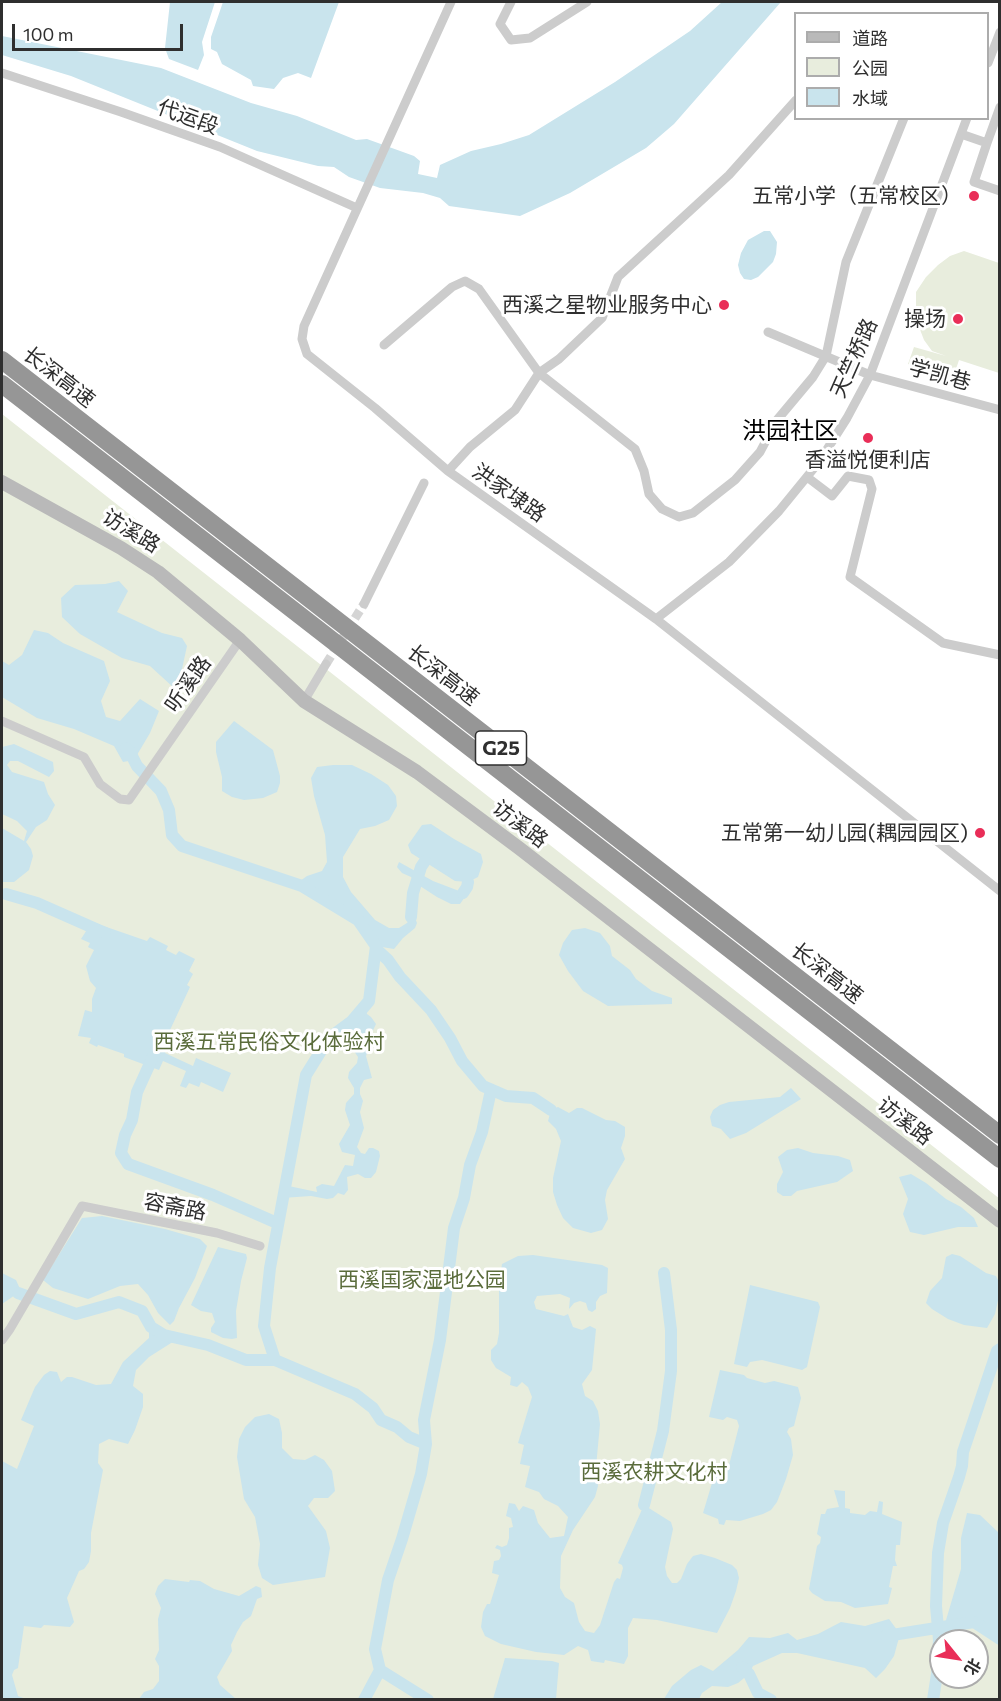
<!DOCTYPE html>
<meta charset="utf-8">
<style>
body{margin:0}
#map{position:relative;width:1001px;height:1701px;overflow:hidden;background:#fff;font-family:Commissioner,"Noto Sans SC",sans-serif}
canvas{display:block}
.frame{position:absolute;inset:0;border:3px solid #2f2f2f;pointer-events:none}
.legend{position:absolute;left:794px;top:12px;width:195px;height:108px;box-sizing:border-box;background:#fff;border:2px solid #acacac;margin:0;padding:8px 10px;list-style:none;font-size:18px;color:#2f2f2f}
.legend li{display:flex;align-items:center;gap:12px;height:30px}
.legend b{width:30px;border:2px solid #acacac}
.north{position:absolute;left:929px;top:1629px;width:60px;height:60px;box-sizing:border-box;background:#fff;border:2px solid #acacac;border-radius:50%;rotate:120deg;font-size:16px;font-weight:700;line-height:24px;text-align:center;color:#2f2f2f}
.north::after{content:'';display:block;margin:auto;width:21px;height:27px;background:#e92e58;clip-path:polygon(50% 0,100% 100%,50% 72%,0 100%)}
.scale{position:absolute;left:12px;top:24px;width:171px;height:27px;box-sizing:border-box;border:3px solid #2f2f2f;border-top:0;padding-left:8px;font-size:18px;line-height:21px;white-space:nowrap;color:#2f2f2f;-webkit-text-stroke:4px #fff;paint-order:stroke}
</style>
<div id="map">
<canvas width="1001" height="1701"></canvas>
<div class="frame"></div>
<ul class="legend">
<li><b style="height:8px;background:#b9b9b9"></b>道路</li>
<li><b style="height:16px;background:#e8eddd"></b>公园</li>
<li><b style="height:16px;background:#c9e4ed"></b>水域</li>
</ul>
<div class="north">北</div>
<div class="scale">100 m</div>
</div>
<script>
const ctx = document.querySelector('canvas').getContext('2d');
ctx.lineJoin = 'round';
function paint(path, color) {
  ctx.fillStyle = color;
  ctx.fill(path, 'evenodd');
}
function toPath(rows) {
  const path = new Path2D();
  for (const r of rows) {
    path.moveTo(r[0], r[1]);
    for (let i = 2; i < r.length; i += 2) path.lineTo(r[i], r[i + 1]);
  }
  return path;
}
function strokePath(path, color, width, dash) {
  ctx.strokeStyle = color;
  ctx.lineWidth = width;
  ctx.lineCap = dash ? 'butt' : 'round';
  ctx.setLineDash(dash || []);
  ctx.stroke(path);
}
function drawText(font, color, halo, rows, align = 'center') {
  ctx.font = font + ' Commissioner,"Noto Sans SC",sans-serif';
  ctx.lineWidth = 6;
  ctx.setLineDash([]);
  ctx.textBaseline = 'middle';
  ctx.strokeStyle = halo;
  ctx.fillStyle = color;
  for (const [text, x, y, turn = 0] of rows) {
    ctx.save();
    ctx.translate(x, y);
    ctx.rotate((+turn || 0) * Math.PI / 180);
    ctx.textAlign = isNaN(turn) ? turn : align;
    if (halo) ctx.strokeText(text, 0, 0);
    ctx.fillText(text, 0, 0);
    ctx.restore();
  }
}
paint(toPath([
 [964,251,999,263,999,373,959,360,953,378,908,364,914,347,946,356,932,351,924,340,919,327,916,310,916,292,926,277,938,265,950,256],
 [2,414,1000,1199,999,1699,2,1699],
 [941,1641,977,1641,977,1677,941,1677]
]), '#e8eddd');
paint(toPath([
 [170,2,215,2,202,42,204,55,198,70,169,59,165,48],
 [223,2,339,2,311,78,298,73,283,78,274,89,253,86,251,80,222,64,217,52,211,49,211,37],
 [722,2,781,2,674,124,646,148,570,193,520,216,449,206,440,198,423,193,380,188,349,177,334,167,318,166,257,151,71,76,2,55,2,36,161,68,251,103,297,116,356,140,367,139,414,156,420,161,418,174,437,178,440,165,471,151,501,144,529,135,615,82,690,31],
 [764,231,770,231,777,242,776,254,773,262,758,277,751,280,744,279,740,273,738,265,741,253,748,240],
 [119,581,128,591,117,612,162,633,182,638,187,646,182,669,173,687,150,666,122,658,80,634,62,617,61,598,75,585,105,584],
 [34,630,48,633,63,643,104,661,110,681,101,701,106,717,120,721,140,699,159,711,150,733,134,760,123,762,114,746,74,729,37,718,2,697,2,661,9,665,22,655],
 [234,721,273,750,280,776,280,783,277,792,263,798,244,800,232,797,222,791,222,777,216,752,216,742],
 [14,744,53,762,54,771,49,777,18,761,10,761,7,765,12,772,44,782,48,794,55,805,47,820,36,827,26,842,31,849,33,856,29,870,14,882,3,882,2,828,24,841,27,831,17,821,2,814,2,768,3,759,2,747],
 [333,765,352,765,371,774,388,785,396,796,397,806,389,820,375,826,360,829,343,857,343,877,351,892,375,920,389,928,399,928,407,923,411,917,415,918,417,923,415,928,403,938,394,949,376,946,358,920,296,884,307,876,322,871,327,862,325,835,314,796,311,778,317,767],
 [431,824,454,839,481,854,483,862,478,877,468,882,455,881,411,853,408,845,422,825],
 [399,862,433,881,467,894,460,904,451,904,437,897,420,886,411,877,402,873,397,867],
 [92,922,147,941,150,937,168,946,166,950,176,955,179,951,195,959,189,971,193,974,187,985,190,987,164,1043,168,1045,165,1053,193,1066,196,1058,231,1073,223,1092,201,1082,199,1087,189,1083,186,1088,180,1086,186,1071,163,1061,159,1070,124,1057,124,1054,98,1045,97,1047,89,1043,91,1038,78,1036,85,1010,92,1012,92,999,96,988,90,981,86,966,94,950,88,947,90,943,81,939],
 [585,928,600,933,610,946,612,956,630,970,636,979,652,991,672,998,672,1004,608,1006,583,991,568,971,559,955,563,943,572,930],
 [365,1005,367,1014,371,1017,376,1024,366,1045,368,1051,366,1056,372,1078,364,1080,360,1088,360,1094,363,1101,360,1112,364,1128,357,1147,361,1153,365,1154,369,1148,373,1148,379,1151,380,1156,376,1172,371,1178,365,1178,358,1174,347,1177,348,1190,344,1195,338,1193,333,1198,327,1199,311,1196,282,1198,284,1185,317,1192,316,1187,322,1184,334,1186,345,1165,353,1166,355,1155,342,1152,339,1144,350,1125,345,1110,346,1103,354,1094,354,1088,348,1078,349,1072,357,1063,358,1057,354,1051,338,1045,331,1036,352,1021],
 [791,1088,801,1099,746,1133,730,1139,721,1129,712,1126,710,1117,713,1110,720,1105,729,1102,780,1097],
 [558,1107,569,1113,577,1108,582,1108,606,1120,615,1121,625,1127,625,1136,621,1148,625,1159,607,1190,605,1200,608,1219,602,1230,591,1233,573,1228,563,1218,557,1205,553,1192,553,1178,561,1141,556,1129,548,1121,551,1110],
 [798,1148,813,1153,838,1156,850,1160,853,1171,837,1182,797,1191,791,1196,783,1196,777,1192,777,1184,783,1172,778,1157,787,1150],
 [911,1174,926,1183,946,1199,961,1207,974,1218,978,1227,958,1227,924,1235,910,1232,903,1214,908,1199,899,1177],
 [102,1216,165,1229,200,1239,207,1246,195,1278,179,1308,174,1321,170,1325,158,1313,148,1295,138,1284,120,1286,88,1299,53,1288,43,1280,82,1218],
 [218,1247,246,1254,247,1258,241,1281,236,1311,237,1338,232,1339,223,1338,211,1332,211,1328,215,1322,212,1313,201,1311,191,1305],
 [952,1254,960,1256,986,1273,996,1276,999,1282,999,1296,995,1314,987,1328,964,1325,948,1319,932,1309,926,1303,930,1291,942,1278,946,1257],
 [533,1255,602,1265,608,1268,607,1293,600,1296,596,1302,596,1309,592,1312,588,1310,586,1303,580,1301,574,1303,569,1309,570,1298,560,1294,537,1296,534,1302,536,1309,564,1316,568,1314,573,1327,582,1330,590,1326,596,1329,592,1370,582,1384,585,1396,593,1401,598,1411,600,1424,596,1467,598,1486,595,1497,573,1530,561,1556,560,1588,565,1597,574,1603,579,1622,585,1631,594,1633,600,1625,614,1582,617,1578,620,1579,623,1568,622,1565,618,1563,644,1505,671,1522,673,1529,665,1567,667,1576,672,1583,677,1583,681,1579,687,1564,693,1556,701,1554,715,1558,732,1565,737,1570,739,1578,736,1591,730,1608,717,1633,657,1620,633,1618,628,1628,628,1656,624,1664,605,1660,604,1663,591,1661,588,1650,578,1646,564,1655,536,1652,501,1644,485,1636,481,1627,483,1612,487,1604,490,1604,499,1575,492,1573,494,1561,499,1560,501,1556,500,1550,495,1548,497,1545,502,1547,507,1545,509,1538,509,1528,513,1527,511,1518,506,1516,509,1503,515,1504,519,1511,523,1506,534,1510,538,1523,550,1538,564,1536,568,1517,558,1506,544,1499,539,1492,525,1487,530,1466,520,1464,524,1445,518,1443,532,1397,528,1387,522,1382,517,1387,510,1385,511,1377,496,1368,491,1360,491,1350,497,1344,499,1333,499,1284,502,1264,518,1256],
 [2,1273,16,1280,20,1289,18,1293,2,1304],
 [750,1285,818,1302,820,1307,807,1367,802,1370,762,1360,750,1362,747,1367,734,1364],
 [151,1327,164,1335,179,1338,149,1357,136,1370,133,1386,143,1394,143,1407,135,1430,128,1444,109,1439,99,1444,98,1463,103,1470,91,1533,91,1551,89,1562,84,1569,79,1571,67,1598,74,1622,70,1627,44,1625,41,1628,24,1626,18,1668,14,1670,12,1675,18,1696,26,1699,2,1699,2,1461,17,1469,34,1426,21,1420,35,1387,44,1375,50,1371,57,1372,61,1382,67,1377,72,1377,96,1385,111,1384,123,1362,149,1338,149,1333],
 [720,1370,744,1375,747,1378,765,1383,774,1381,798,1387,801,1398,794,1426,789,1428,787,1432,791,1439,793,1455,786,1479,777,1502,771,1510,763,1514,740,1521,726,1520,724,1525,719,1524,718,1519,703,1513,718,1463,729,1465,739,1426,737,1420,727,1417,723,1420,709,1417],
 [269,1414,279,1419,282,1433,282,1448,293,1459,305,1460,315,1455,324,1460,332,1471,335,1491,328,1498,314,1498,308,1506,326,1531,330,1548,325,1577,273,1585,262,1578,258,1565,260,1544,255,1517,244,1499,237,1457,239,1439,245,1427,255,1417],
 [834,1490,845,1491,845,1508,850,1509,850,1513,865,1515,870,1511,877,1512,879,1501,883,1502,882,1514,902,1522,900,1545,896,1545,895,1560,897,1566,893,1566,889,1587,892,1588,888,1604,855,1608,841,1602,825,1601,812,1593,809,1589,817,1546,820,1543,821,1537,817,1534,821,1514,825,1514,827,1509,839,1507],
 [967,1513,980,1515,999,1533,999,1637,974,1622,944,1627,961,1569,961,1538],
 [165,1579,189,1582,190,1580,200,1581,214,1589,239,1596,256,1586,261,1588,262,1597,257,1599,251,1616,243,1622,237,1632,231,1645,232,1651,217,1677,220,1685,236,1699,139,1699,144,1692,153,1689,159,1681,159,1666,155,1659,159,1650,158,1619,161,1608,155,1594,158,1586],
 [889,1619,900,1634,894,1656,885,1669,876,1678,865,1668,797,1653,782,1653,753,1666,749,1674,738,1683,728,1687,712,1686,702,1693,699,1699,664,1699,672,1686,691,1670,701,1665,713,1671,738,1650,749,1637,770,1638,788,1633,797,1640,818,1634,841,1622,865,1626],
 [505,1658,552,1661,559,1663,556,1699,493,1699]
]), '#c9e4ed');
strokePath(toPath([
 [126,748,130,752,137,766,161,791,169,810,172,835,182,846,302,886,358,920,376,946,369,1001,352,1021,329,1038,306,1075,270,1268,264,1326,275,1360],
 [463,893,467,887,468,882],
 [6,894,37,903,105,933],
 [411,917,413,893,421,867,425,861],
 [376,949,388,960,400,977,431,1010,450,1038,462,1061,483,1086,506,1096,533,1098,551,1110],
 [156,1050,137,1092,132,1120,125,1135,121,1153,128,1164,213,1195,277,1223],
 [18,1293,76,1314,119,1302,142,1311,151,1327,164,1335,208,1345,246,1360,275,1360,355,1394,373,1408,381,1420,397,1427,409,1437,426,1444],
 [644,1505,663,1431,671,1371,671,1330,664,1273],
 [886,1636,974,1622,1000,1639],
 [742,1667,749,1674,758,1693,771,1700],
 [364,1700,380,1670],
 [428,1700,380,1670,375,1649,388,1580,402,1539,421,1474,426,1444,424,1420,440,1340,454,1228,464,1198,470,1165,482,1132,491,1090],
 [933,1700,937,1674,939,1640,936,1606,938,1553,943,1523,959,1477,962,1466,963,1452,997,1351,1000,1349]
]), '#c9e4ed', 12);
strokePath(toPath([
 [326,664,364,604]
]), '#d5d5d5', 9, [9, 4.5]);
strokePath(toPath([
 [451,2,304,326,302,339,307,354,375,408,448,471,656,619,1000,891],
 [511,2,500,24,511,40,530,38,587,2],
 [988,63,1000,32],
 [2,73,121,112,220,147,357,208],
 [961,134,987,143,974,182,1000,191],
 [987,143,1000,107],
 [768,332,870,375,1000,410],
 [384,345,452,287,465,281,479,289,539,373,635,449,644,471,649,494,662,509,679,517,693,513,735,480,760,452,777,420,813,377,826,356,846,262,904,118],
 [448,471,470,447,515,410,539,373,559,359,602,318,618,277,729,175,796,100],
 [807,477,832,496,848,476,869,480,872,489,850,577,943,643,1000,655],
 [364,604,424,483],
 [656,619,729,562,779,511,819,462,847,418,870,375,967,118],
 [304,701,326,664],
 [2,721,84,757,100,784,120,799,129,800,240,640],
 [2,1340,10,1329,82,1206,217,1233,260,1246]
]), '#ccc', 9);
strokePath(toPath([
 [2,482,121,548,158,572,240,640,304,701,417,772,519,848,1000,1221]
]), '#b9b9b9', 14);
strokePath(toPath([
 [2,360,1000,1135],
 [2,384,1000,1159]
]), '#969696', 18);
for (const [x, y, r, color] of [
 [974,196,6,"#e92e58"],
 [724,305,6,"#e92e58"],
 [958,319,6,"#e92e58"],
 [868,438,6,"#e92e58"],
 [980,833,6,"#e92e58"]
]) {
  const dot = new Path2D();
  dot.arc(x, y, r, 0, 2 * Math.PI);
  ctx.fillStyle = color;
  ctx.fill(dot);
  strokePath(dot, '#fff', 2);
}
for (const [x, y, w] of [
 [501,748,51]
]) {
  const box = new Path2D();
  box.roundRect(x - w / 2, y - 17, w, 34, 4.5);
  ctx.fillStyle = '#fff';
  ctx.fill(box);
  strokePath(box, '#2f2f2f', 1.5);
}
drawText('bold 20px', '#2f2f2f', null, [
 ["G25",501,748]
]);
drawText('21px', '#2f2f2f', '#fff', [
 ["代运段",188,117,20],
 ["天竺桥路",854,358,-66],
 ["学凯巷",940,375,15],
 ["长深高速",59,377,38],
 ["洪家埭路",509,493,35],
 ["访溪路",131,531,31],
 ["长深高速",443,675,38],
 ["听溪路",188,684,-55],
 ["访溪路",520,824,37],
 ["长深高速",827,973,38],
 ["访溪路",905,1121,38],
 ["容斋路",175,1207,11]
]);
drawText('21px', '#2f2f2f', '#fff', [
 ["五常小学（五常校区）",962,196],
 ["西溪之星物业服务中心",712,305],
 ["操场",946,319],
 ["香溢悦便利店",868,460,"center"],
 ["五常第一幼儿园(耦园园区)",968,833]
], 'right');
drawText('21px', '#5a6c3b', '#fff', [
 ["西溪五常民俗文化体验村",269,1042],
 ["西溪国家湿地公园",422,1280],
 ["西溪农耕文化村",654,1472]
]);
drawText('24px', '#000', '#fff', [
 ["洪园社区",790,431]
]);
</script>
